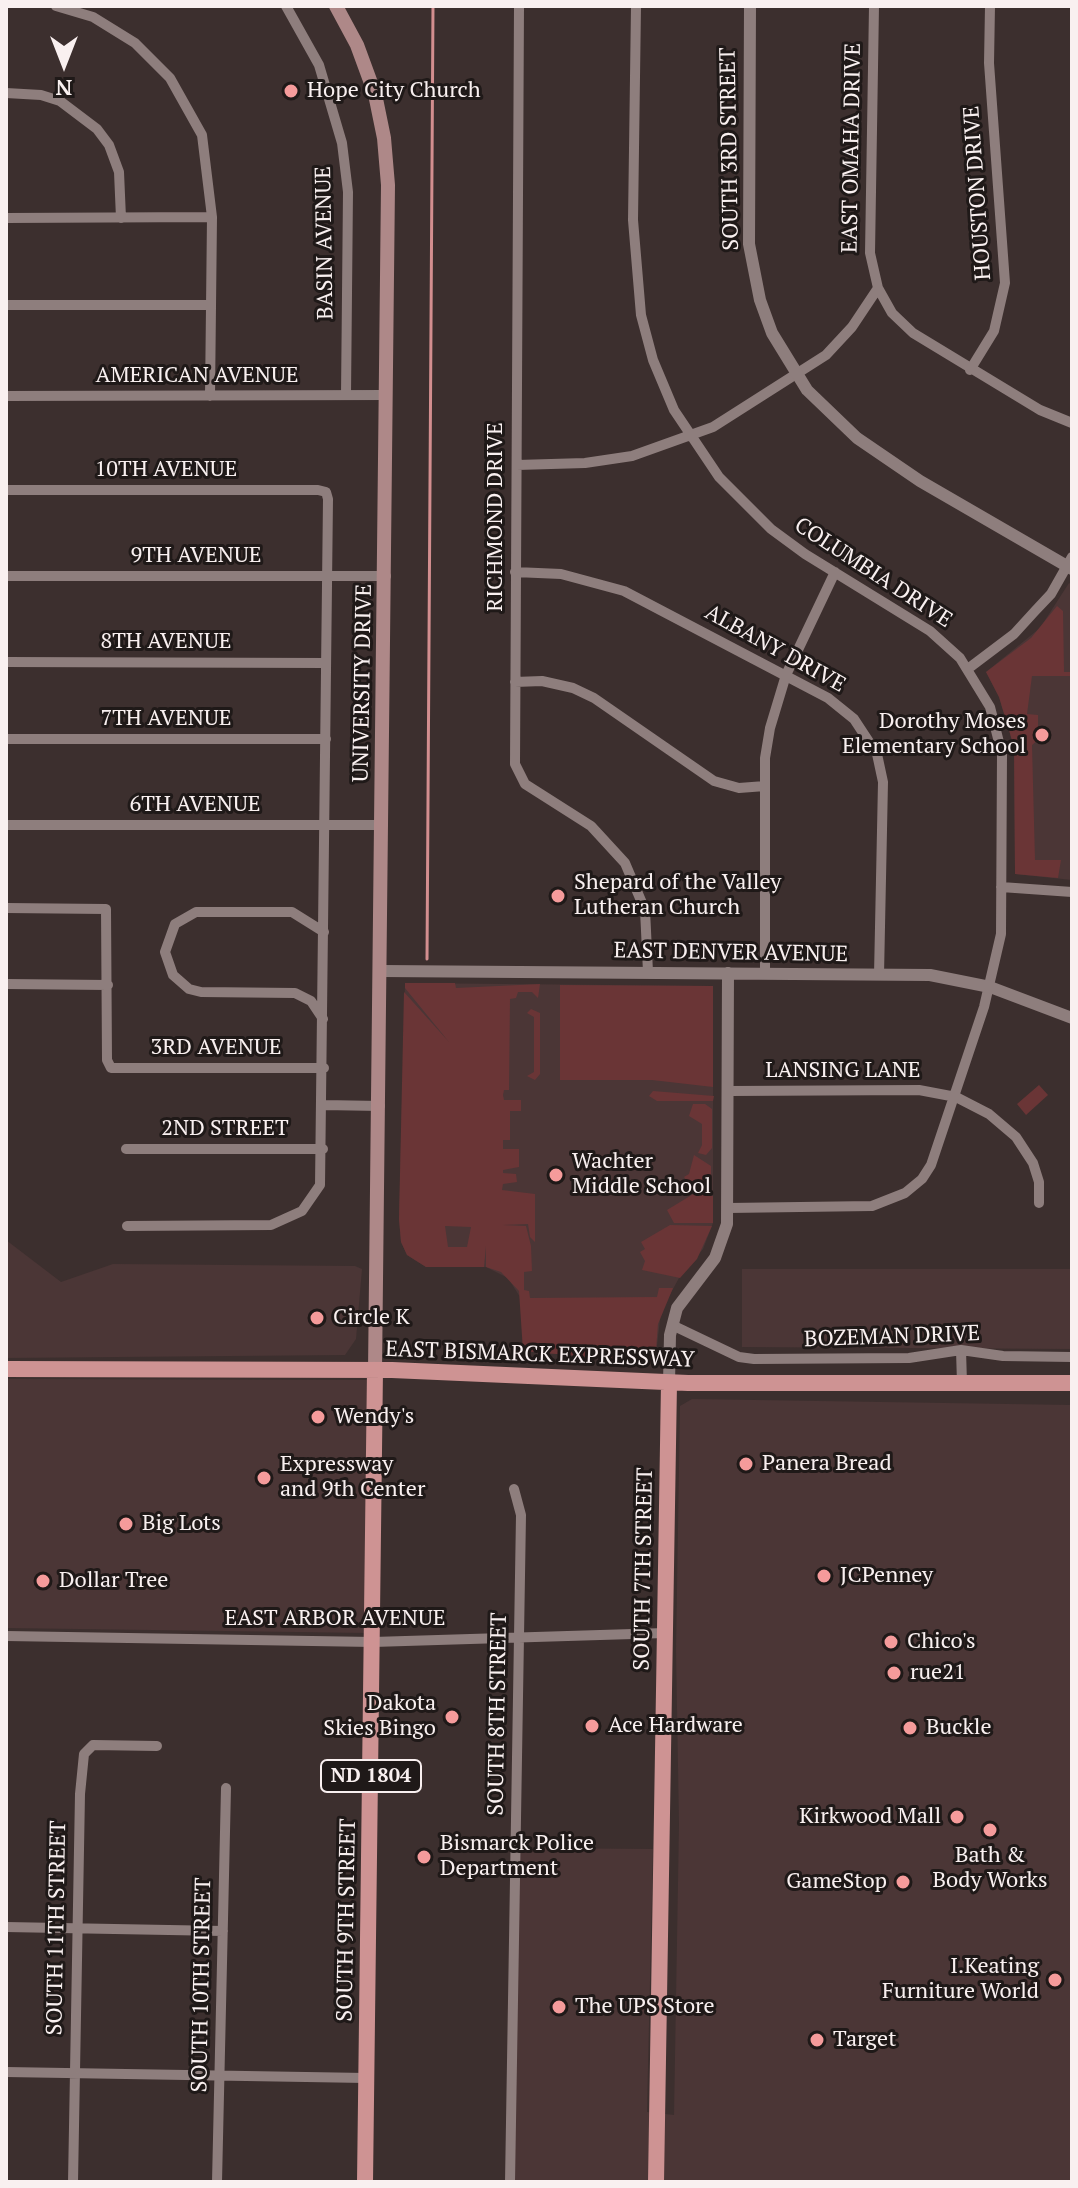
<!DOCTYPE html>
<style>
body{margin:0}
#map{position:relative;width:1078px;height:2188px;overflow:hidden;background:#3c2f2e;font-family:"PT Serif",serif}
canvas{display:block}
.frame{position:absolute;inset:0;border:8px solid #f9f0f0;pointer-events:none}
.north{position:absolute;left:24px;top:24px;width:80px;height:80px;-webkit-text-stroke:6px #1f1918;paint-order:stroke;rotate:180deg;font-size:22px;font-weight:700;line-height:32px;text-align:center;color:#f9f0f0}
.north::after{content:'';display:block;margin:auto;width:28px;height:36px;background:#f9f0f0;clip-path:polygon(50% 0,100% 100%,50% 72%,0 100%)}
</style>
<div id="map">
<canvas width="1078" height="2188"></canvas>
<div class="frame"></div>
<div class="north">N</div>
</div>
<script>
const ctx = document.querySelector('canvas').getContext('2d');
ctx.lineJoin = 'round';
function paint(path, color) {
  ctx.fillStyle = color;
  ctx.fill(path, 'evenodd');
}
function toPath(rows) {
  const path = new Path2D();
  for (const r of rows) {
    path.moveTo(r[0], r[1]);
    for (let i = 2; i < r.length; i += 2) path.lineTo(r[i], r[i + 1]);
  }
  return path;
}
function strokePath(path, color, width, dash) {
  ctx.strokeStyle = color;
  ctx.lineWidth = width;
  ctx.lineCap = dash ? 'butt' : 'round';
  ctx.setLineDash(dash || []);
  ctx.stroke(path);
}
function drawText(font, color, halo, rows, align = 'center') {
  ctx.font = font + ' "PT Serif",serif';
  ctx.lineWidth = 6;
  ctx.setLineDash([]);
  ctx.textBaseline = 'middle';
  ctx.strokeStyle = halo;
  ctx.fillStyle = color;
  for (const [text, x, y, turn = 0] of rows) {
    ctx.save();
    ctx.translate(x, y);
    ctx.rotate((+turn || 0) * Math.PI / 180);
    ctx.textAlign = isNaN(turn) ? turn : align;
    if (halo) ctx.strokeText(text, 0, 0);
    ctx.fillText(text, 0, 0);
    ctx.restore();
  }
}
paint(toPath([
 [1069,583,1072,585,1072,880,1015,874,1014,747,999,697,986,672,1040,628],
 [405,983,713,986,713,1223,703,1249,679,1278,661,1311,655,1363,523,1351,522,1300,508,1278,486,1267,426,1267,407,1255,401,1242,399,1219],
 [6,1240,61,1282,113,1264,355,1266,362,1269,356,1339,345,1355,6,1358],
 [742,1269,1072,1269,1072,1349,742,1347],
 [6,1379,367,1380,368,1633,6,1628],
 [692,1399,1072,1405,1072,2182,512,2182,519,1848,653,1849,647,2112,674,2115,679,1824,676,1650,680,1406]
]), '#4b3636');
paint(toPath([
 [1057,606,1063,611,1064,672,1071,672,1071,676,1032,676,1027,714,1038,715,1038,740,1032,745,1035,860,1061,860,1058,878,1015,874,1014,747,999,697,986,672,1031,638],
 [405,983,455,983,456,988,540,984,538,998,532,992,518,992,516,998,510,999,509,1090,504,1090,503,1095,504,1100,521,1100,521,1111,510,1111,510,1140,503,1140,503,1149,519,1149,519,1167,503,1170,503,1173,516,1174,517,1182,503,1184,502,1190,535,1194,535,1242,530,1237,528,1224,502,1225,526,1226,531,1246,532,1271,524,1272,524,1290,529,1291,530,1298,657,1297,659,1288,673,1288,658,1324,655,1363,523,1351,519,1291,501,1272,486,1267,486,1246,484,1267,426,1267,407,1255,401,1242,399,1219,404,992,449,1042,405,988],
 [445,1226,471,1227,467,1247,448,1247],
 [560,985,713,986,713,1087,652,1080,560,1080],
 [531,1009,540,1013,540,1074,535,1080,527,1076,534,1072,534,1017,527,1013],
 [1039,1085,1048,1095,1026,1115,1017,1104],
 [653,1091,714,1096,713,1101,657,1101,649,1096],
 [693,1104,705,1104,712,1109,712,1148,706,1155,698,1153,702,1145,702,1124,689,1116],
 [694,1155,711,1166,711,1185,689,1185,684,1177,689,1174],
 [695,1193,713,1196,713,1223,674,1223,667,1210],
 [670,1225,712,1226,697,1259,680,1278,642,1270,645,1261,640,1252,645,1249,641,1242]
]), '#6a3536');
strokePath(toPath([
 [427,959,433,6]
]), '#d38e8f', 3);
strokePath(toPath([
 [56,6,93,17,135,43,170,78,202,135,212,217,210,396],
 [286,6,319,65,342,143,348,192,346,395],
 [519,6,515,764,525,784,591,826,625,863,645,910,648,972],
 [636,6,633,220,641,315,653,360,674,410,719,477,771,529,805,554,930,631,960,658,990,707,1002,754,1001,934,984,1007,931,1165,922,1179,905,1193,872,1206,728,1208],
 [874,6,870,253,878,288,892,313,913,333,1040,410,1072,423],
 [6,93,41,95,60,101,97,129,109,145,119,172,121,218],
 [6,218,212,217],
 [6,305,211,305],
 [970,370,994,331,1005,283,989,63,990,6],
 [6,396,387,395],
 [517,465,585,463,632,456,713,427,826,355,852,327,878,288],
 [6,490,318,490,326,492,328,499,320,1185,302,1211,271,1225,127,1226],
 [515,572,561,574,624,591,828,698,854,719,877,754,883,782,879,975],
 [6,576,386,576],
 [6,662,326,663],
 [969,668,1014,634,1035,611,1051,594,1072,557],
 [515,682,542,681,573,688,594,698,714,781,739,788,765,786],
 [6,739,326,739],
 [6,825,383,825],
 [1001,887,1072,892],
 [6,908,106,909,107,1060,111,1068,324,1068],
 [765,973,765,758,770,728,786,675,835,572],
 [6,984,108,985],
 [323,1019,311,1001,295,993,201,992,189,989,173,975,165,952,175,924,196,912,292,912,324,932],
 [729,1091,919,1090,956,1097,989,1114,1016,1137,1033,1163,1039,1182,1039,1203],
 [323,1105,380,1106],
 [126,1149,323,1149],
 [672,1325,739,1357,754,1359,909,1358,961,1350,1003,1356,1072,1357],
 [961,1350,962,1383],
 [6,1636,373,1642,665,1633],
 [6,1927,223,1931],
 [6,2072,366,2078],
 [73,2182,80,1794,84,1754,93,1745,157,1746],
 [217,2182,226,1788],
 [510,2182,521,1515,514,1489]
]), '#8e7e7d', 10);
strokePath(toPath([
 [750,6,749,244,760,300,772,333,807,390,857,438,920,481,1072,569],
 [382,971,930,975,990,987,1072,1018],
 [669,1383,670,1335,677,1308,715,1258,727,1224,728,973]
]), '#8e7e7d', 12);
strokePath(toPath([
 [336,6,357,45,375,94,384,138,388,185,375,1370]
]), '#ae8888', 14);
strokePath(toPath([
 [6,1369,392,1370,688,1383,1072,1383],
 [365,2182,375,1370],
 [656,2182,669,1383]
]), '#ce9393', 16);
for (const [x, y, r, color] of [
 [291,91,8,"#f59b9b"],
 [1042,735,8,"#f59b9b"],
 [558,896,8,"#f59b9b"],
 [556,1175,8,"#f59b9b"],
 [317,1318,8,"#f59b9b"],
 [318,1417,8,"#f59b9b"],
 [746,1464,8,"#f59b9b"],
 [264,1478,8,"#f59b9b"],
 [126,1524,8,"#f59b9b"],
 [824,1576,8,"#f59b9b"],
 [43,1581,8,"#f59b9b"],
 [891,1642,8,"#f59b9b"],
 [894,1673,8,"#f59b9b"],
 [452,1717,8,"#f59b9b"],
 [592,1726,8,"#f59b9b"],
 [910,1728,8,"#f59b9b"],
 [957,1817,8,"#f59b9b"],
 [990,1830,8,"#f59b9b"],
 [424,1857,8,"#f59b9b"],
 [903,1882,8,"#f59b9b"],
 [1055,1980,8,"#f59b9b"],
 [559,2007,8,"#f59b9b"],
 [817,2040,8,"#f59b9b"]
]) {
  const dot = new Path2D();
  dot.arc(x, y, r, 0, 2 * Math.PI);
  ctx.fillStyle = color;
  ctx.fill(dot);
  strokePath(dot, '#1f1918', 3);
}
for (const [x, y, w] of [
 [371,1776,100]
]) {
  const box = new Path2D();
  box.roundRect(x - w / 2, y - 16, w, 32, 6);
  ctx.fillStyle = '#1f1918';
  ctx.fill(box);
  strokePath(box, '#f9f0f0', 2);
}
drawText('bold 20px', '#f9f0f0', null, [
 ["ND 1804",371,1776]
]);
drawText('22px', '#f9f0f0', '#1f1918', [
 ["Hope City Church",307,91],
 ["Dorothy Moses",1026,722,"right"],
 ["Elementary School",1026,747,"right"],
 ["Shepard of the Valley",574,883],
 ["Lutheran Church",574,908],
 ["Wachter",572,1162],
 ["Middle School",572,1187],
 ["Circle K",333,1318],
 ["Wendy's",334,1417],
 ["Panera Bread",762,1464],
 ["Expressway",280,1465],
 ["and 9th Center",280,1490],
 ["Big Lots",142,1524],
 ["JCPenney",840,1576],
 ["Dollar Tree",59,1581],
 ["Chico's",907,1642],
 ["rue21",910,1673],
 ["Dakota",436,1704,"right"],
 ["Skies Bingo",436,1729,"right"],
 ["Ace Hardware",608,1726],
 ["Buckle",926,1728],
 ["Kirkwood Mall",941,1817,"right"],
 ["Bismarck Police",440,1844],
 ["Department",440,1869],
 ["Bath &",990,1856,"center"],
 ["Body Works",990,1881,"center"],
 ["GameStop",887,1882,"right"],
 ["I.Keating",1039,1967,"right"],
 ["Furniture World",1039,1992,"right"],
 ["The UPS Store",575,2007],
 ["Target",833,2040]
], 'left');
drawText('22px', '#f9f0f0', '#1f1918', [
 ["EAST OMAHA DRIVE",852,148,-89],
 ["SOUTH 3RD STREET",730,149,-91],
 ["HOUSTON DRIVE",978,193,-94],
 ["BASIN AVENUE",325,243,-91],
 ["AMERICAN AVENUE",197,376],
 ["10TH AVENUE",166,470],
 ["RICHMOND DRIVE",496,517,-90],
 ["9TH AVENUE",196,556],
 ["COLUMBIA DRIVE",873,573,33],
 ["8TH AVENUE",166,642],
 ["ALBANY DRIVE",775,649,29],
 ["UNIVERSITY DRIVE",363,683,-89],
 ["7TH AVENUE",166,719],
 ["6TH AVENUE",195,805],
 ["EAST DENVER AVENUE",731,953,1],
 ["3RD AVENUE",216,1048],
 ["LANSING LANE",843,1071],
 ["2ND STREET",225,1129],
 ["BOZEMAN DRIVE",892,1337,-2],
 ["EAST BISMARCK EXPRESSWAY",540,1355,2],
 ["SOUTH 7TH STREET",644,1569,-89],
 ["EAST ARBOR AVENUE",335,1619],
 ["SOUTH 8TH STREET",498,1714,-89],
 ["SOUTH 9TH STREET",347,1920,-89],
 ["SOUTH 11TH STREET",57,1928,-89],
 ["SOUTH 10TH STREET",202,1985,-89]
]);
</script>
